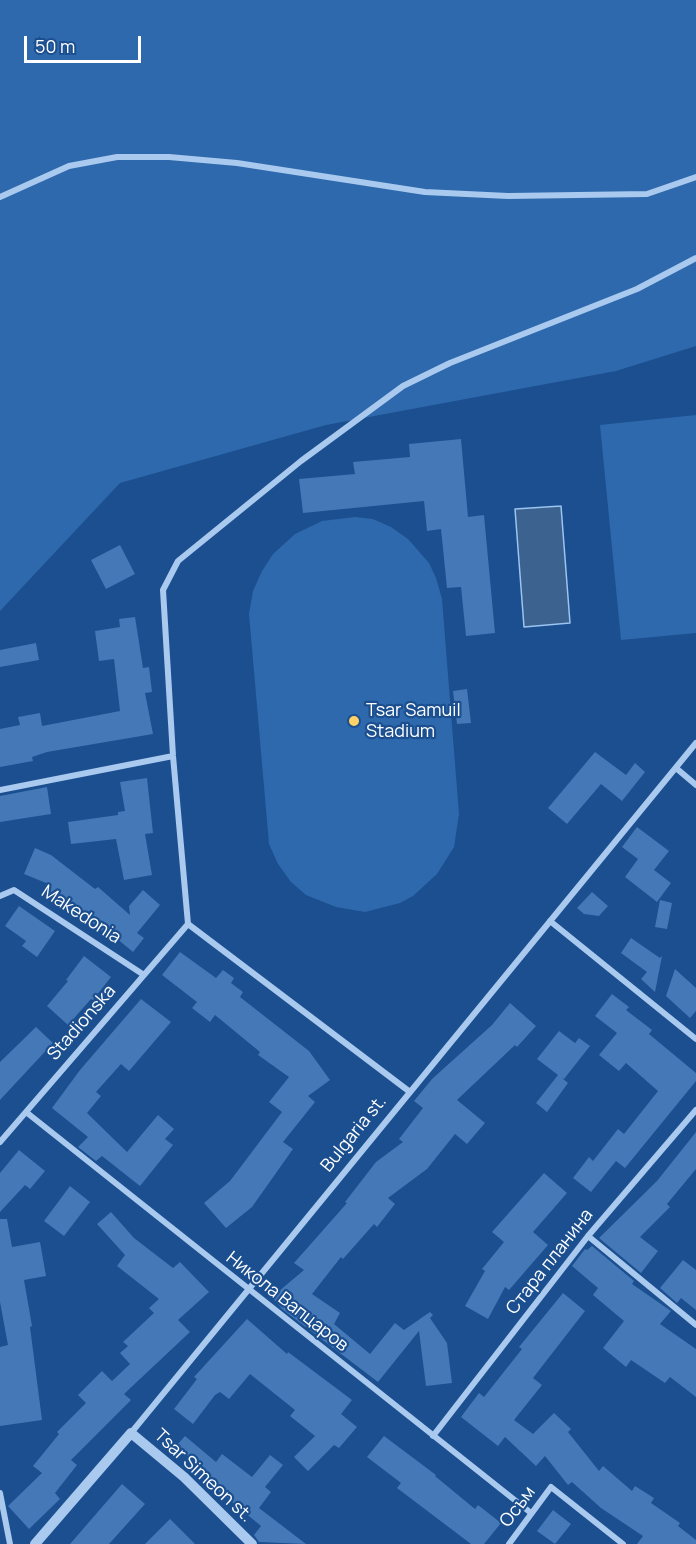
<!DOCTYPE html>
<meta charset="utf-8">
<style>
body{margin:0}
#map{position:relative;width:696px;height:1544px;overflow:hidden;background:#1b4f8f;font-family:Manrope,sans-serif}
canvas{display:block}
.scale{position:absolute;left:24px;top:36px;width:117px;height:27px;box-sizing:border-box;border:3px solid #fff;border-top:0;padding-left:8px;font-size:18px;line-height:21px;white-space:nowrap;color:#fff;-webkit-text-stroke:4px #1b4f8f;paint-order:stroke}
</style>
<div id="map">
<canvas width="696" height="1544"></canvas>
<div class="scale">50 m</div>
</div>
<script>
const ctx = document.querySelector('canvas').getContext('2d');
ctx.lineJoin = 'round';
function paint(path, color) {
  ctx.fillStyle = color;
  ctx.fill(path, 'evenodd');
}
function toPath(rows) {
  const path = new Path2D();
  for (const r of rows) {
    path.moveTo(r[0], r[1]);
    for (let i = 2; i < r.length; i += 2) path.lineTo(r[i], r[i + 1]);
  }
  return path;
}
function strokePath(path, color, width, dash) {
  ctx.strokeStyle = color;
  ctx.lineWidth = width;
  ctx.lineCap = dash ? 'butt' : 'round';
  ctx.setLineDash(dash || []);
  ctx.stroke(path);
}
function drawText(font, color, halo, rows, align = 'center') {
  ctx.font = font + ' Manrope,sans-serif';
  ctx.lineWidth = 4.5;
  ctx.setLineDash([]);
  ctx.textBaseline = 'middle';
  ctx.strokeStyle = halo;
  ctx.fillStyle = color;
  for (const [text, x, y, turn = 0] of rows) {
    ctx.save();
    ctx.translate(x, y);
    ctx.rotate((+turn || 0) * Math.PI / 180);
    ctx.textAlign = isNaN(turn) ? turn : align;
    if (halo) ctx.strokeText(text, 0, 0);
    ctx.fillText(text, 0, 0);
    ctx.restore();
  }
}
paint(toPath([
 [0,0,696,0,696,346,616,371,326,425,120,483,0,611],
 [696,415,696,633,621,640,600,425],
 [355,517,373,519,391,527,408,539,429,563,436,578,442,599,459,814,454,847,437,874,413,896,400,903,365,912,336,907,306,895,291,882,278,864,269,844,249,614,253,591,262,571,273,554,295,534,322,521]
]), '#2e69ad');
const water = toPath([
 [561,506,570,623,524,627,515,509,561,506]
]);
paint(water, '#3c6290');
strokePath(water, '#9cc4f0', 1.5);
paint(toPath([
 [461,439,468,517,484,515,495,633,466,636,461,587,447,588,441,529,427,531,424,501,303,513,299,479,355,474,353,462,410,457,409,444],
 [120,545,135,574,106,589,91,560],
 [135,617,143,668,149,667,152,692,145,693,153,734,47,752,32,757,33,761,0,767,0,729,20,725,18,717,40,713,42,726,120,711,114,659,99,661,95,631,120,627,119,619],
 [36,643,39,660,0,667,0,650],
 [467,689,471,723,457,724,453,691],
 [595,752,626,775,635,763,645,772,622,801,601,784,567,824,548,808],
 [147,778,153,833,145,834,152,875,124,880,116,839,71,844,68,822,118,815,118,812,125,811,120,782],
 [47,787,51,814,0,822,0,796],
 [637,827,669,851,654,870,671,883,657,902,625,877,638,859,622,847],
 [35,848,51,855,95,889,98,887,130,915,129,906,143,890,160,905,137,933,144,938,133,952,105,929,103,932,63,897,59,902,46,892,51,885,24,874],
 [592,892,608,906,599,916,584,914,577,908],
 [660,900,672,903,667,929,655,927],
 [19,906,55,931,37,957,22,946,26,941,5,926],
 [631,938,660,958,662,956,655,992,641,979,647,972,621,953],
 [180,952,216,978,223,970,234,978,231,983,243,992,240,997,309,1051,330,1080,308,1096,315,1102,283,1142,293,1149,252,1207,226,1228,204,1203,230,1181,282,1112,269,1102,289,1077,258,1055,260,1052,215,1015,210,1022,192,1008,197,1002,162,975],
 [84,956,111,977,93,1000,91,999,68,1025,47,1006,68,981,66,980],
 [675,969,696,988,696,1011,690,1018,666,996],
 [612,994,629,1007,626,1010,652,1030,649,1034,696,1073,696,1081,625,1168,616,1161,591,1192,573,1178,589,1157,593,1161,618,1129,624,1134,658,1091,626,1063,619,1071,599,1055,617,1033,595,1016],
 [141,999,171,1022,129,1071,121,1064,96,1092,101,1096,87,1113,127,1152,158,1115,174,1129,165,1139,173,1145,140,1186,102,1156,96,1161,78,1147,88,1137,52,1108,80,1070],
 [510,1003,536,1026,517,1047,515,1045,457,1100,485,1123,467,1144,455,1134,427,1169,388,1198,395,1204,377,1227,374,1224,343,1259,341,1257,312,1294,340,1313,334,1324,370,1354,395,1323,404,1330,430,1312,433,1315,430,1318,447,1343,452,1383,426,1386,419,1331,378,1382,282,1309,272,1297,304,1270,294,1263,347,1203,345,1202,376,1162,403,1142,399,1139,423,1108,414,1101,432,1079,492,1025],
 [36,1027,53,1043,0,1100,0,1062],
 [559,1031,575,1043,579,1038,590,1046,564,1079,562,1078,568,1083,547,1112,536,1103,558,1075,537,1059],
 [696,1132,696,1169,667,1204,670,1207,640,1237,658,1251,641,1273,599,1238,657,1181],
 [19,1150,45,1171,30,1189,25,1185,0,1212,0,1173],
 [544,1173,567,1193,533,1232,548,1245,509,1290,505,1287,488,1319,465,1306,485,1271,482,1269,504,1242,492,1232],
 [70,1186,90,1202,64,1236,44,1221],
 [111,1212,134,1238,173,1268,180,1262,209,1292,178,1320,190,1332,124,1394,131,1400,71,1460,77,1465,55,1493,60,1499,29,1529,8,1506,42,1473,33,1466,59,1434,57,1432,86,1403,78,1395,102,1371,112,1381,130,1364,120,1353,128,1346,123,1342,154,1313,149,1308,159,1299,117,1266,125,1255,97,1224],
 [0,1219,7,1219,12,1247,40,1242,46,1276,24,1280,32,1326,30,1327,42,1420,0,1426,0,1347,8,1345,0,1302],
 [592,1246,634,1281,632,1284,671,1311,660,1324,696,1349,696,1397,670,1377,665,1383,631,1360,626,1367,603,1348,624,1321,593,1295,598,1288,572,1266,585,1249,587,1250],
 [683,1260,696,1270,696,1310,681,1298,677,1303,660,1288],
 [563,1293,585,1311,533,1378,542,1385,514,1420,533,1434,554,1413,571,1429,568,1432,599,1471,603,1466,632,1491,635,1486,654,1498,651,1503,680,1523,678,1526,696,1540,696,1544,637,1544,643,1536,601,1508,572,1482,568,1485,545,1456,536,1466,505,1437,498,1446,461,1417,479,1393,484,1397,522,1349,519,1347],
 [247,1319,287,1354,288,1352,352,1400,341,1414,357,1427,339,1448,334,1445,308,1471,294,1457,315,1436,290,1416,295,1410,250,1374,229,1399,220,1392,215,1395,193,1424,174,1409,197,1379,194,1377],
 [185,1436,216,1462,222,1454,252,1477,270,1455,283,1465,265,1487,271,1492,259,1508,306,1544,259,1542,254,1535,261,1526,203,1478,207,1473,176,1446],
 [384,1436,436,1475,435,1476,475,1509,478,1505,501,1523,484,1544,471,1544,397,1488,401,1483,367,1457],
 [122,1484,145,1504,109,1544,70,1544],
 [553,1510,571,1524,555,1544,537,1531],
 [170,1519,195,1544,145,1544]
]), '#4478b7');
strokePath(toPath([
 [0,197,69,166,117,157,169,157,237,163,425,192,508,196,647,194,696,177],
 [676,768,696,785],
 [0,790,173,756],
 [0,896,14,890,144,975],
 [550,921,696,1039],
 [410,1092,188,924,173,756,163,590,178,561,301,461,403,386,450,363,637,289,696,258],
 [26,1112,531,1513],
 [0,1142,188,924],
 [588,1236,696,1325],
 [131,1433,696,743],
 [433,1436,588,1236,696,1110],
 [0,1493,10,1544],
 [509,1544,551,1487,623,1544]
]), '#a9c9ee', 6);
strokePath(toPath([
 [35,1544,131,1433,184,1477,252,1544]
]), '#a9c9ee', 10);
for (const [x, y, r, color] of [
 [354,721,6,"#ffd166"]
]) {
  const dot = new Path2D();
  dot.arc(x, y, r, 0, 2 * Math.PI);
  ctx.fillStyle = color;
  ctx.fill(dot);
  strokePath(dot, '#1b4f8f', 2);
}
drawText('18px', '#fff', '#1b4f8f', [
 ["Tsar Samuil",366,711],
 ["Stadium",366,732]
], 'left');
drawText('18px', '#fff', '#1b4f8f', [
 ["Makedonia",81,915,33],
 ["Stadionska",82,1023,-49],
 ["Bulgaria st.",354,1134,-51],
 ["Стара планина",550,1262,-52],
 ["Никола Вапцаров",287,1302,38],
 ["Tsar Simeon st.",203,1476,43],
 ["Осъм",518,1507,-53]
]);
</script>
